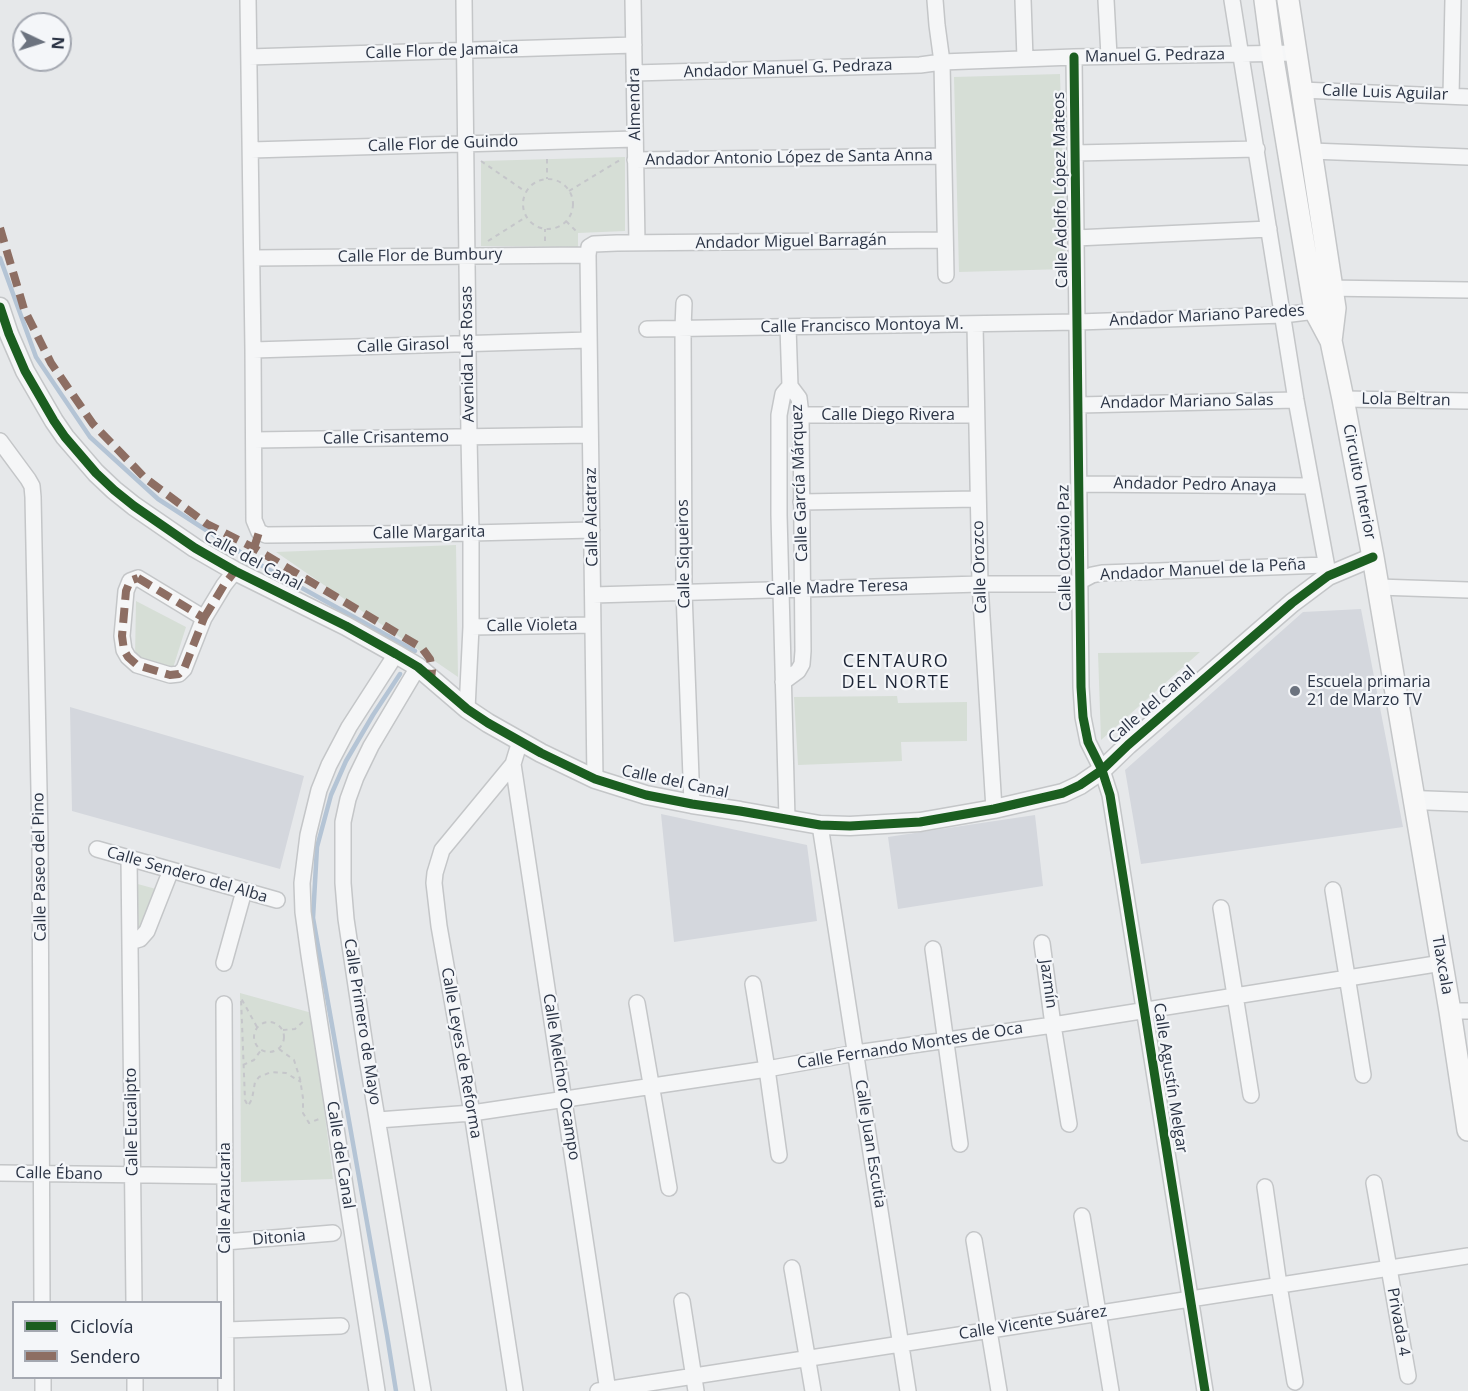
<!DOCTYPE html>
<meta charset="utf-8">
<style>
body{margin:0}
#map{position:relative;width:1468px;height:1391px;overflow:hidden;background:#e6e8ea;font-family:"Open Sans",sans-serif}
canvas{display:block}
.legend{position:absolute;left:12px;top:1301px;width:210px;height:78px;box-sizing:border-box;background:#f4f6f9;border:2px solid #a4a8b1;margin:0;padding:8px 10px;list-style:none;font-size:18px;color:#2b3445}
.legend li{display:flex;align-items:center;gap:12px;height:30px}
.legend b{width:30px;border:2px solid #a4a8b1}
.north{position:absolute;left:12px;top:12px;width:60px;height:60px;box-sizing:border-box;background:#f4f6f9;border:2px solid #a4a8b1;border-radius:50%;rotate:94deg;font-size:16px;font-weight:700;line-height:24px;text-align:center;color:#2b3445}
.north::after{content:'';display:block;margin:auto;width:21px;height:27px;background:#6c737f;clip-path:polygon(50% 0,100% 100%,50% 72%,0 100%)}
</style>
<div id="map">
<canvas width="1468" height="1391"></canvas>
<ul class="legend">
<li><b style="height:8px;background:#1b5e20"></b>Ciclovía</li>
<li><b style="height:8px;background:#8d6e63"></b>Sendero</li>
</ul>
<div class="north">N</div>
</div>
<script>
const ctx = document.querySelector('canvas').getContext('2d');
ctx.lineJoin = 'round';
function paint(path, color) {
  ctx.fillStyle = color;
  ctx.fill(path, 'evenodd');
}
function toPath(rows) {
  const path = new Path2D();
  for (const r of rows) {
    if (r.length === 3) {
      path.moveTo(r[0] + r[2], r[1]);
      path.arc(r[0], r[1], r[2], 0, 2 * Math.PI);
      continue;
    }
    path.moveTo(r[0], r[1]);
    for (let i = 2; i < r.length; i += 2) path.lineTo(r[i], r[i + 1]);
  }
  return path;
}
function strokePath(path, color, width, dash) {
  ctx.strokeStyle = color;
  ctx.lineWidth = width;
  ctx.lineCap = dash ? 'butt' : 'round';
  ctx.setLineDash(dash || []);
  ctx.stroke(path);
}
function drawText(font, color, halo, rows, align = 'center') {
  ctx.font = font + ' "Open Sans",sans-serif';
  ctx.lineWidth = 4.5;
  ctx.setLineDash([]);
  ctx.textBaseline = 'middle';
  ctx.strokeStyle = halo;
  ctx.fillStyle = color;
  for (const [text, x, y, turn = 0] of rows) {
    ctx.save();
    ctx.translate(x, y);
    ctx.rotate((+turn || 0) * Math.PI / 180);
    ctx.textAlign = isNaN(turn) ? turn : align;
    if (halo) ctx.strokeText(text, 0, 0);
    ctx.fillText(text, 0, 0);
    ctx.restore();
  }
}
paint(toPath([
 [1361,609,1403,827,1141,864,1125,770,1303,612],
 [70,707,304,776,280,869,72,811],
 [661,814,807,845,817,921,674,942],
 [1035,815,1043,886,898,909,888,837]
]), '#d4d7dd');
paint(toPath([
 [1060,74,1066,269,959,272,954,77],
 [625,157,625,231,578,233,578,247,481,246,481,161],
 [456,545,458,677,276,552],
 [136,601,186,627,173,668,135,658],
 [1200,652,1101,740,1098,653],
 [897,696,898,703,967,702,967,741,901,742,902,761,798,765,794,697],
 [134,883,156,889,142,930,136,932],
 [240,993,312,1013,333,1179,241,1182]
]), '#d6ded6');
strokePath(toPath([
 [0,258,36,357,90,437,158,499,257,563,415,651],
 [396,1391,387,1335,313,918,317,847,331,795,346,761,373,715,400,674]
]), '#b4c4d5', 4.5);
const minor = toPath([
 [248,0,253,350,254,520,259,532,266,535,471,533,592,530],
 [464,0,469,437,471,533,471,627,467,709],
 [633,0,637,243],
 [935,0,937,25,942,62,946,275],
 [1023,0,1025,59],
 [1106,0,1109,56],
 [1232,0,1296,400,1328,573],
 [249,57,634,45],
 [1074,57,1081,687,1083,717,1088,742,1102,770,1110,795,1205,1391],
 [634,73,920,65,942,62,1074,57,1296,53],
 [1301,90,1468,97],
 [1451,96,1453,0],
 [251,150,635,139],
 [1311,151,1468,157],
 [1075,153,1257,149],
 [635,160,943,156],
 [1076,238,1269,229],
 [252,258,588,255],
 [1324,288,1468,290],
 [684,303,683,328,684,592,692,804],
 [975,324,980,584,994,809],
 [647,329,1078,322,1283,315,1324,310],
 [253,350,589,340],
 [1343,399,1468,401],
 [1079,405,1296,400],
 [801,415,976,415],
 [254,440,590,435],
 [0,441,28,479,32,486,33,497,40,839,42,1302],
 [1080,484,1311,486],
 [801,502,977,499],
 [138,578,204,618,184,669,179,674,170,675,137,665,128,657,124,650,122,636,126,591,130,581,138,578],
 [1378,587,1468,590],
 [593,595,980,584,1068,584,1077,583,1092,575,1102,573,1326,565],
 [204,618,224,585,235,571],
 [471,627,593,625],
 [418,667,371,746,356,777,348,799,343,822,343,883,346,919,367,1059,423,1391],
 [783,682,798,671,802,664,803,651,801,415,799,398,790,386,788,327],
 [513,764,608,1391],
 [595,779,588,255,589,247,594,244,617,243,945,240],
 [787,819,779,515,779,415,783,394,790,386],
 [820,825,908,1391],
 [97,849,277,900],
 [129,858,134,1302],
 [1333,890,1363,1075],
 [1221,908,1251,1095],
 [130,942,140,939,147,931,171,870],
 [1042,943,1053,1025,1069,1124],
 [933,949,960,1144],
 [224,963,244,891],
 [753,984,767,1069,779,1155],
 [637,1003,669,1188],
 [224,1004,226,1391],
 [1450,1011,1468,1011],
 [378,1120,472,1113,767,1069,856,1053,1053,1025,1442,963],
 [0,1173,225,1176],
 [1374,1183,1408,1376],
 [1265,1187,1279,1285,1295,1382],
 [1082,1216,1111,1391],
 [974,1240,999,1391],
 [225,1242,333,1233],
 [792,1268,813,1391],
 [682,1301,696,1391],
 [226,1330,341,1326],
 [43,1378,43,1391],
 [135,1378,135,1391],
 [377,1391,309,955,303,912,302,883,308,835,319,790,329,765,349,727,396,654],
 [515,1391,472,1113,439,926,434,883,435,873,442,850,513,764,520,741],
 [598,1391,1468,1256]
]);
const tertiary = toPath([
 [0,307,9,334,25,371,54,421,65,437,96,473,114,490,134,506,195,548,235,571,346,626,396,654,418,667,467,709,488,723,541,753,595,779,646,795,692,804,740,811,820,825,850,826,920,822,994,809,1063,793,1080,785,1102,770,1128,745,1292,603,1328,576,1373,557],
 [1414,800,1468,802]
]);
const secondary = toPath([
 [1265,0,1272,53,1315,311,1331,341,1343,399,1373,557,1450,1011,1468,1130],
 [1288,0,1335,308,1331,341]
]);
strokePath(minor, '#c4c6c8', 18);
strokePath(tertiary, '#c4c6c8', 21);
strokePath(secondary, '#c4c6c8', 24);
strokePath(toPath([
 [547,159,547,179],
 [481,161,526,192],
 [548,204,25],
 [569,191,620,160],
 [566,221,578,233],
 [488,241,526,217],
 [545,241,545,229],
 [269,1037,15],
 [257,1027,241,998,245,1100,248,1106,252,1099,255,1082,259,1077,271,1072,286,1073,301,1082],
 [283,1030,295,1029,305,1020],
 [279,1049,294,1060,300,1079,303,1098,303,1113,309,1123,319,1119,318,1117],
 [243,1065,254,1060,261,1050]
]), '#c5c6ca', 2, [4.5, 4.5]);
strokePath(minor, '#f5f6f7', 15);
strokePath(tertiary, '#f5f6f7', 18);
strokePath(secondary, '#f8f8f8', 21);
strokePath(toPath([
 [0,228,24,309,51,363,93,424,145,478,207,524,254,548,422,648,430,659,432,670,431,679],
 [254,548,259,532],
 [138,578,204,618,184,669,179,674,170,675,137,665,128,657,124,650,122,636,126,591,130,581,138,578],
 [204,618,224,585,235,571]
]), '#8d6e63', 8, [15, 8]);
strokePath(toPath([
 [1074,57,1081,687,1083,717,1088,742,1102,770,1110,795,1205,1391],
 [0,307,9,334,25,371,54,421,65,437,96,473,114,490,134,506,195,548,235,571,346,626,396,654,418,667,467,709,488,723,541,753,595,779,646,795,692,804,740,811,820,825,850,826,920,822,994,809,1063,793,1080,785,1102,770,1128,745,1292,603,1328,576,1373,557]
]), '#1b5e20', 9);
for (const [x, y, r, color] of [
 [1295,691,6,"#6c737f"]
]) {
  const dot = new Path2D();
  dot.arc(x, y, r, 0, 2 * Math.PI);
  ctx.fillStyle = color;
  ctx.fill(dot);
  strokePath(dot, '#f4f6f9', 2);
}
drawText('16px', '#2b3445', '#f4f6f9', [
 ["Calle Flor de Jamaica",442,51,-2],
 ["Manuel G. Pedraza",1155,56,-1],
 ["Andador Manuel G. Pedraza",788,69,-2],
 ["Calle Luis Aguilar",1385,93,2],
 ["Almendra",635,104,-91],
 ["Calle Flor de Guindo",443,144,-2],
 ["Andador Antonio López de Santa Anna",789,158,-1],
 ["Calle Adolfo López Mateos",1061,190,-91],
 ["Andador Miguel Barragán",791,242,-1],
 ["Calle Flor de Bumbury",420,256,-1],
 ["Andador Mariano Paredes",1207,316,-3],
 ["Calle Francisco Montoya M.",862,326,-1],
 ["Calle Girasol",403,346,-2],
 ["Avenida Las Rosas",468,354,-91],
 ["Lola Beltran",1406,400,1],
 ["Andador Mariano Salas",1187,402,-1],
 ["Calle Diego Rivera",888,415],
 ["Calle Crisantemo",386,438,-1],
 ["Circuito Interior",1359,482,79],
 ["Calle García Márquez",800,483,-92],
 ["Andador Pedro Anaya",1195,485,1],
 ["Calle Alcatraz",592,517,-91],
 ["Calle Margarita",429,533,-1],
 ["Calle Octavio Paz",1065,548,-91],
 ["Calle Siqueiros",684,554,-91],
 ["Calle del Canal",253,561,28],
 ["Calle Orozco",980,567,-92],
 ["Andador Manuel de la Peña",1203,570,-3],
 ["Calle Madre Teresa",837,588,-2],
 ["Calle Violeta",532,626,-1],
 ["Calle del Canal",1152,705,-41],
 ["Calle del Canal",675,782,12],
 ["Calle Paseo del Pino",40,867,-91],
 ["Calle Sendero del Alba",187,875,16],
 ["Tlaxcala",1442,965,80],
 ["Jazmín",1048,984,82],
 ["Calle Primero de Mayo",362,1022,81],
 ["Calle Fernando Montes de Oca",910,1046,-9],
 ["Calle Leyes de Reforma",461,1053,80],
 ["Calle Melchor Ocampo",561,1077,81],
 ["Calle Agustín Melgar",1170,1078,81],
 ["Calle Eucalipto",132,1122,-91],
 ["Calle Juan Escutia",870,1144,81],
 ["Calle del Canal",340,1155,81],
 ["Calle Ébano",59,1174,1],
 ["Calle Araucaria",225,1198,-90],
 ["Ditonia",279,1238,-5],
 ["Privada 4",1398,1322,80],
 ["Calle Vicente Suárez",1033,1323,-9]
]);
drawText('16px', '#2b3445', '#f4f6f9', [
 ["Escuela primaria",1307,682],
 ["21 de Marzo TV",1307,700]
], 'left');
ctx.letterSpacing = '1.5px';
drawText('18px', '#1d2536', '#f4f6f9', [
 ["CENTAURO",896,662],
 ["DEL NORTE",896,683]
]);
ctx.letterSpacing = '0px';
</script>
